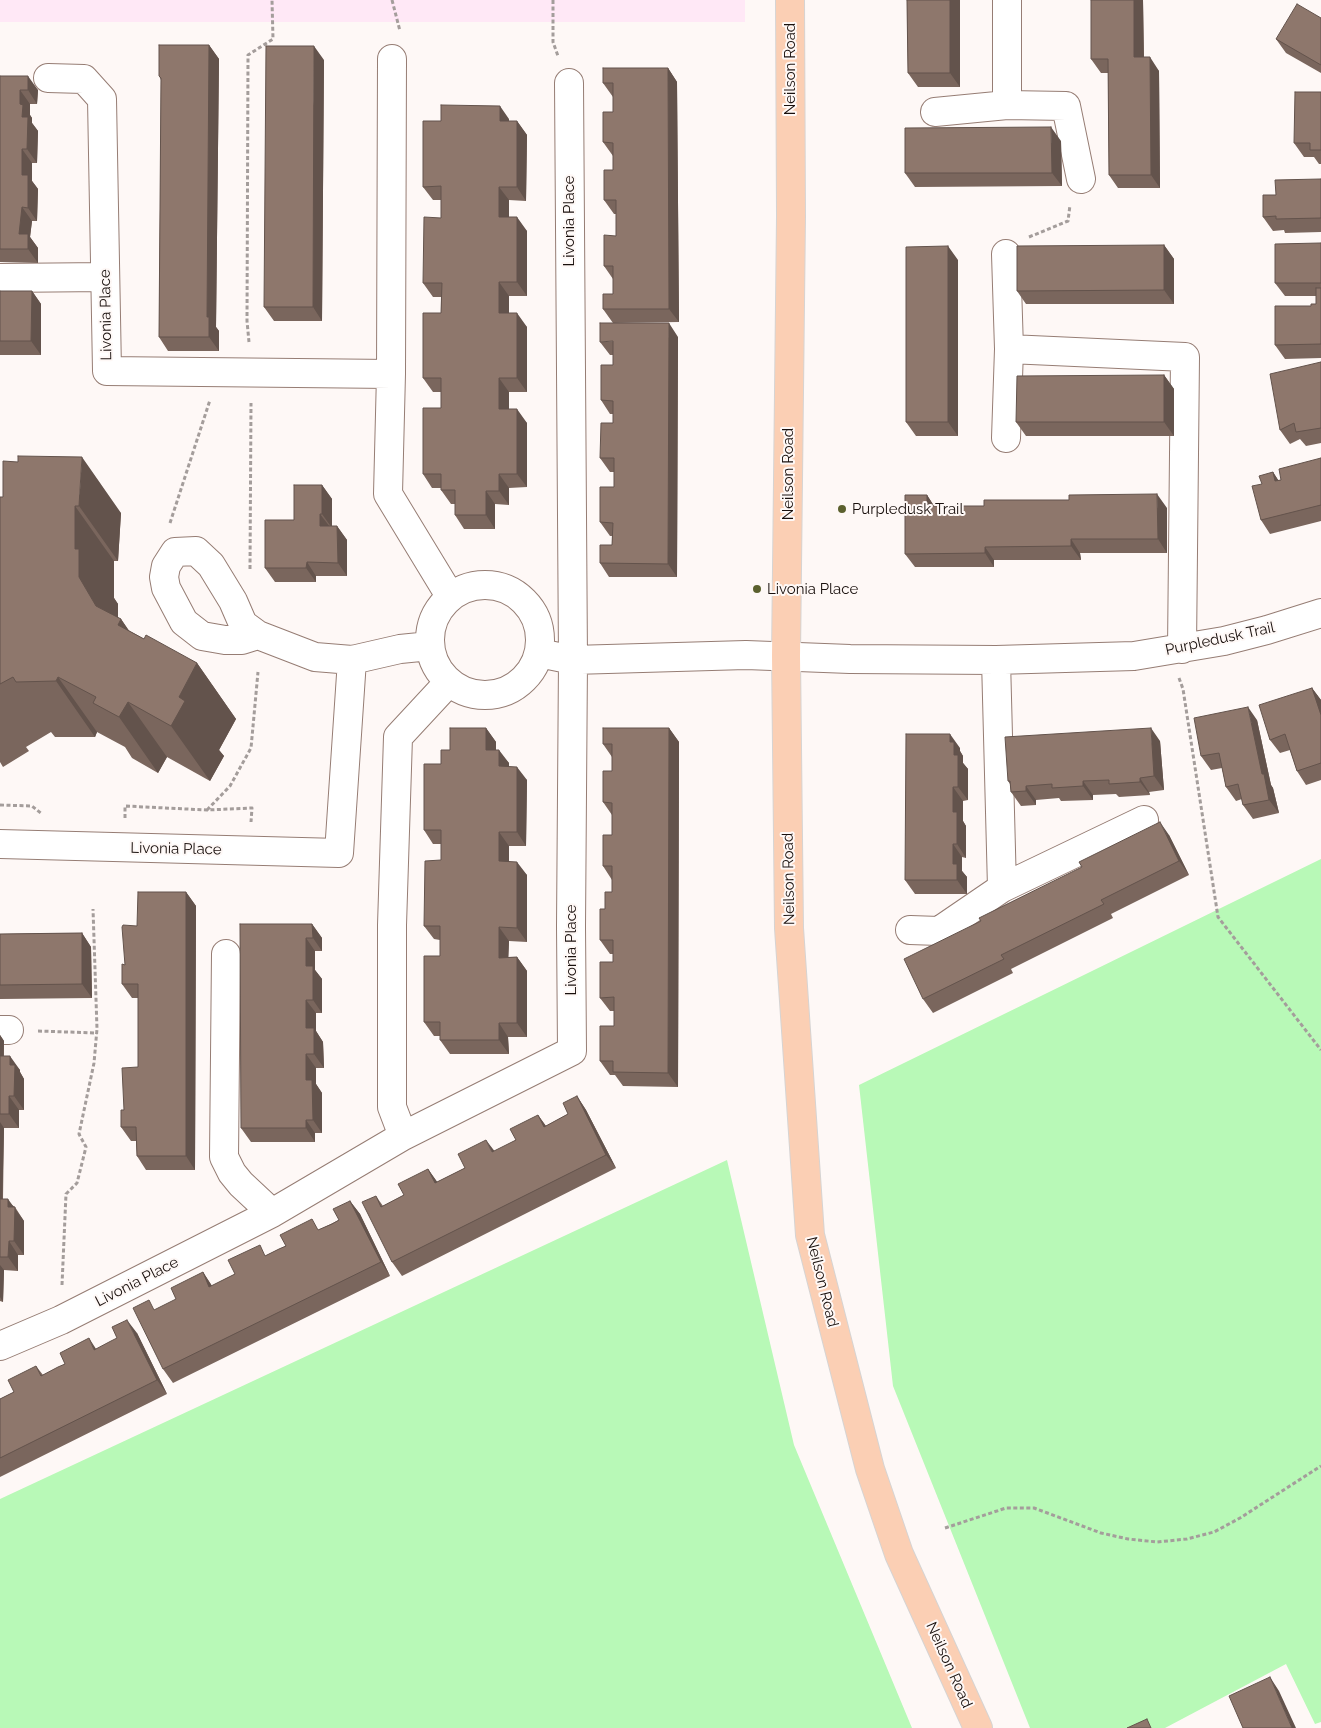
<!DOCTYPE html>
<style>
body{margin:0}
canvas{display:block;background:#fef8f6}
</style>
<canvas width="1321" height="1728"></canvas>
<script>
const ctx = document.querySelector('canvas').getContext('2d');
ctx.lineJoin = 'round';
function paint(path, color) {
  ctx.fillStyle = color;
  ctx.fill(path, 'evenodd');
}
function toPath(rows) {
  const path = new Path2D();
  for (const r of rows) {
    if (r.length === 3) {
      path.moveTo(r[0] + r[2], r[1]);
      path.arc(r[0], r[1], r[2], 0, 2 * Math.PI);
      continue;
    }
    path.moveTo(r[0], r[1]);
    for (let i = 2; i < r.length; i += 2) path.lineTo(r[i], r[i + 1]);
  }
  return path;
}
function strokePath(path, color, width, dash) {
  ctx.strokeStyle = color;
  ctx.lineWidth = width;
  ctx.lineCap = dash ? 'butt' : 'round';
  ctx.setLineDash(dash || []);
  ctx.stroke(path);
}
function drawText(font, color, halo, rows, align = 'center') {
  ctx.font = font + ' Raleway,sans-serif';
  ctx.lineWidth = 4;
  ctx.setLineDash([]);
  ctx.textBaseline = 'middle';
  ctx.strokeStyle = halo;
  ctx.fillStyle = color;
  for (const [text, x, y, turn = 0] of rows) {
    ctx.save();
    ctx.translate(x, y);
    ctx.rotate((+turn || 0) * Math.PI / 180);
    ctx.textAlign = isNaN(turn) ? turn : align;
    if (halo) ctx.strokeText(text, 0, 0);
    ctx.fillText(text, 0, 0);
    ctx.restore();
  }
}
paint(toPath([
 [0,0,745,0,745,22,0,22]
]), '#ffe8f6');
paint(toPath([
 [1321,859,1321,1722,1315,1724,1286,1664,1165,1728,1030,1728,893,1386,859,1085],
 [727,1160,794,1445,912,1728,0,1728,0,1499]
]), '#b8f9b7');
const minor = toPath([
 [1007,0,1007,105,1066,106,1081,179],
 [392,59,391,374,388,494,450,596],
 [48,78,84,79,102,99,107,371,391,374],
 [935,112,1007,105],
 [0,278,105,277],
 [1009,349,1185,357,1182,649],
 [1006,438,1009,349,1006,254],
 [485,640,55],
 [258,635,243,624,233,601,211,565,196,551,175,552,166,566,164,577,166,588,184,622,202,636,225,640,242,640,258,635,315,657,352,660,400,649,430,646],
 [539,653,573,660,746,655,850,659,996,660,1134,656,1224,641,1267,630,1321,613],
 [996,660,1002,888,1144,820],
 [0,844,339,853,352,660],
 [910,930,939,931,1002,888],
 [226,954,224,1157,232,1173,241,1184,272,1213],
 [0,1030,9,1030],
 [403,1136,392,1107,392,925,398,737,449,682],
 [0,1346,61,1320,272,1213,403,1136,572,1051,571,926,573,660,569,83]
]);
const major = toPath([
 [790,0,791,216,786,656,789,928,810,1235,870,1469,899,1554,978,1728]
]);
strokePath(minor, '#967d74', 30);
strokePath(major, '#d6d4d3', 30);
strokePath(toPath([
 [392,0,400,31],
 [553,0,553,42,558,56],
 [1029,237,1068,221,1070,205],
 [249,342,247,321,248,55,273,39,272,0],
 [170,523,210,400],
 [250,569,251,403],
 [1179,678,1183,689,1218,917,1321,1050],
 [0,805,32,806,42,814],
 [207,810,230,786,251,748,258,672],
 [125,818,125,806,207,810,252,808,251,822],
 [38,1031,97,1033],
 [62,1285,66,1194,77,1183,86,1147,79,1134,94,1063,97,1029,93,909],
 [945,1528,1006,1508,1034,1508,1101,1533,1128,1539,1157,1542,1187,1539,1214,1532,1240,1518,1321,1466]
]), '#a49d9b', 3, [4, 2.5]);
strokePath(minor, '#fff', 28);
strokePath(major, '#fbcfb4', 28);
paint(toPath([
 [907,0,966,0,960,0,960,87,918,87,908,73],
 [1091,0,1143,0,1144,57,1159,71,1160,188,1118,188,1109,175,1108,73,1101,73,1091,59],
 [1321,18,1321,73,1286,53,1276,39],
 [209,45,219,59,216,327,219,331,219,351,168,351,159,337,161,80,159,76],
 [324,60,322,321,274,321,264,307],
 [668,68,677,82,679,322,613,323,603,309,613,294,613,279,604,266,616,236,616,214,614,214,604,200,613,170,613,156,603,142,613,112,613,97,603,83],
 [0,76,38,90,37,104,30,104,30,115,32,118,32,123,38,131,37,163,32,163,32,181,38,189,37,221,32,221,30,237,38,248,38,263,0,262],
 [1321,92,1321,164,1319,164,1314,157,1304,157,1294,143],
 [509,119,509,121,517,121,527,135,526,201,509,200,509,217,527,231,527,296,509,296,509,313,527,327,527,392,509,392,509,409,527,423,527,487,509,488,509,505,495,504,495,529,464,529,455,515,455,504,451,504,441,490,441,488,432,488,423,474,441,408,441,392,433,392,423,378,441,313,441,297,433,297,423,283,441,218,441,200,433,200,423,187],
 [1061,141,1062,186,915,187,905,173],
 [1321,179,1321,232,1285,233,1284,230,1273,231,1263,217,1276,195],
 [1321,243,1321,358,1285,359,1275,345,1311,306,1316,304,1316,296,1285,296,1275,283],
 [1164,245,1174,259,1174,304,1026,304,1017,291],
 [958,260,958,436,916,436,906,422],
 [0,291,32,291,41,304,41,355,0,355],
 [678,337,677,577,609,577,600,563,612,545,612,536,610,536,600,522,614,487,614,472,610,472,600,458,613,423,613,414,610,414,601,400,613,365,613,355,610,355,600,342],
 [1321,362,1321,443,1306,446,1300,439,1290,444,1280,430],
 [1164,375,1174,389,1174,436,1026,436,1016,422],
 [1321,458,1321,521,1270,534,1261,520,1262,484,1273,472,1278,480,1281,480],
 [3,461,121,513,118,561,114,561,114,598,118,604,118,618,121,619,128,630,144,639,197,663,236,719,219,750,224,756,210,781,167,757,158,773,132,758,125,747,97,732,95,737,55,737,51,732,26,747,29,751,3,767,0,762,0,497,3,497],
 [322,485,332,499,332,526,337,526,347,540,347,576,316,576,316,582,275,582,265,568,294,520],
 [927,495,934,506,1167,508,1167,553,1080,553,1081,560,994,560,994,567,915,567,905,554],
 [1312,688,1321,700,1321,780,1306,785,1297,771,1290,750,1280,753,1270,740],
 [1257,720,1271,785,1273,788,1279,813,1253,819,1243,805,1242,799,1236,801,1226,787,1222,768,1211,770,1201,756],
 [486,728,496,742,496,750,509,763,509,767,527,780,526,846,509,846,509,861,527,875,527,942,509,941,508,957,517,957,527,971,527,1037,508,1037,509,1054,450,1054,440,1040,440,1036,434,1036,424,1022,440,956,440,940,434,939,424,926,441,860,441,844,433,844,424,830,450,750],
 [669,728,679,742,678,1087,623,1086,615,1075,610,1075,600,1061,614,1026,614,1011,610,1011,600,998,613,962,613,954,610,954,600,940,605,909,612,892,612,880,603,866,612,835,612,815,603,802,612,771,612,757,603,744],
 [1160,741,1164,790,1149,792,1150,795,1119,797,1116,794,1093,795,1093,800,1061,801,1059,798,1036,800,1036,805,1021,806,1011,792,1010,784,1008,781],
 [960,748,960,751,963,756,963,763,968,769,968,800,963,801,963,821,966,826,966,858,962,857,962,871,967,877,967,894,915,894,905,880],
 [1169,835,1189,875,1111,914,1113,918,1011,969,1013,973,933,1013,923,999],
 [186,892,196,906,195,1170,146,1170,137,1156,136,1141,131,1141,121,1127,124,1110,138,1067,138,998,132,998,122,984,125,965,137,926],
 [240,924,312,924,322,938,322,951,315,951,315,970,322,979,322,1013,316,1013,316,1031,323,1042,324,1068,316,1068,316,1084,322,1093,322,1133,315,1133,315,1142,251,1142,241,1128],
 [82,933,91,947,92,998,0,999,0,934],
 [0,1035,4,1041,4,1056,20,1070,20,1072,24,1079,24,1110,19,1110,19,1128,4,1128,3,1199,15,1207,24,1221,24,1255,18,1255,18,1271,4,1270,3,1302,0,1301],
 [577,1096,586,1110,616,1168,402,1276,392,1262,376,1196,383,1206,404,1195,428,1169,437,1182,465,1168,516,1140,538,1115,546,1126,568,1114],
 [350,1201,360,1214,390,1276,173,1383,163,1369,176,1299,203,1272,212,1286,235,1274,267,1255,339,1220],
 [137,1333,167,1394,0,1477,0,1399,14,1392,36,1366,43,1375,96,1349]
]), '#7a665d');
paint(toPath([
 [950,0,960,0,960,87,950,73],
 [1134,0,1143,0,1144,71,1134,57],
 [209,45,219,59,216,327,219,331,219,351,209,337,207,317],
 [314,46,324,60,322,321,313,307],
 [1150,57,1159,71,1160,188,1151,175],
 [668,68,677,82,679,322,669,309],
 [28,76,38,90,37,104,28,90],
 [20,90,30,104,30,115,32,118,32,123,38,131,37,163,27,149,20,104],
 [500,106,509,119,509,135,500,121],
 [517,121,527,135,526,201,517,187],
 [1051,127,1061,141,1062,186,1052,173],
 [22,149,32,163,32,181,38,189,37,221,28,208,22,175],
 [499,187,509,200,509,231,499,217],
 [22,207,32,221,30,237,38,248,38,263,28,249,19,234],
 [517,217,527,231,527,296,517,282],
 [1164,245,1174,259,1174,304,1164,290],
 [948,246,958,260,958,436,948,422],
 [499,282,509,296,509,326,499,313],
 [32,291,41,304,41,355,31,341],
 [517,313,527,327,527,392,517,378],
 [669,323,678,337,677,577,668,564],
 [1164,375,1174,389,1174,436,1164,422],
 [499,378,509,392,509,423,499,409],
 [517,409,527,423,527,487,517,474],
 [82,457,121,513,118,561,79,506],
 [1273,472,1282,486,1275,481],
 [499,474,509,488,509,505,499,491],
 [322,485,332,499,332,528,322,514],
 [486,491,495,504,495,529,486,515],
 [1157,494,1167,508,1167,553,1158,539],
 [927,495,936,509,927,506],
 [75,506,114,561,114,598,118,604,118,633,96,606,79,577,75,549],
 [320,514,330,527,320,526],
 [337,526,347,540,347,576,338,563],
 [1071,539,1080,553,1081,560,1071,546],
 [985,547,994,560,994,567,985,553],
 [307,562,316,576,316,582,306,568],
 [121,619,160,675,118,625],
 [197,663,236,719,219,750,224,756,210,781,171,726,179,697],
 [58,677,97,732,95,737,56,681],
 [1312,688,1321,700,1321,715],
 [128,702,167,757,158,773,119,717],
 [1248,707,1257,720,1271,785,1273,788,1279,813,1269,800,1262,774],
 [486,728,496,742,496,763,486,750],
 [669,728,679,742,678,1087,668,1073],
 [1151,728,1160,741,1164,790,1154,776],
 [950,734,960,748,960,751,963,756,963,763,968,769,968,800,958,787,954,755,950,742],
 [499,750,509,763,509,780,499,766],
 [517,767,527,780,526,846,517,832],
 [1140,778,1149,792,1150,795,1140,782],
 [1083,781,1093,795,1093,800,1083,786],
 [1026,786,1036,800,1036,805,1026,791],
 [953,787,963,801,963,821,966,826,966,858,957,844,953,812],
 [1160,822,1169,835,1189,875,1179,861],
 [499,832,509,846,509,875,499,861],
 [953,844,962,857,962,871,967,877,967,894,957,880,953,864],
 [517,862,527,875,527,942,517,928],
 [186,892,196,906,195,1170,186,1156],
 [312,924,322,938,322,951,313,938],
 [499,927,509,941,508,971,499,958],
 [82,933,91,947,92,998,82,984],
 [306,938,315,951,315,970,322,979,322,1013,313,1000,306,966],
 [517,957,527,971,527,1037,517,1023],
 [306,1000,316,1013,316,1031,323,1042,324,1068,314,1054,306,1028],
 [499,1023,508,1037,509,1054,499,1040],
 [0,1035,4,1041,3,1070,0,1065],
 [306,1054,316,1068,316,1084,322,1093,322,1133,313,1120,306,1080],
 [10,1056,20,1070,20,1072,24,1079,24,1110,14,1096,10,1065],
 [9,1096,19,1110,19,1128,9,1114],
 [577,1096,586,1110,616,1168,606,1155],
 [538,1115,548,1129,544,1127],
 [306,1120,315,1133,315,1142,306,1128],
 [0,1122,4,1128,2,1212,0,1209],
 [486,1140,496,1153,492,1152],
 [428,1169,438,1183,435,1183],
 [8,1199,24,1221,24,1255,14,1241,8,1207],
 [350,1201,360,1214,390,1276,381,1262],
 [9,1241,18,1255,18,1271,8,1257],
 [0,1265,4,1270,3,1302,0,1297],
 [203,1272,212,1286,209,1287],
 [127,1320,137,1333,167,1394,157,1380],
 [89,1338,98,1352,94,1350],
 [1270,1677,1279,1691,1296,1728,1292,1728]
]), '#63534c');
const building = toPath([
 [907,0,950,0,950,73,908,73,907,0],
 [1091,0,1134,0,1134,57,1150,57,1151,175,1109,175,1108,59,1091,59,1091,0],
 [1297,4,1321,18,1321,65,1276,39,1297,4],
 [159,45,209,45,207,317,209,317,209,337,159,337,161,78,159,76,159,45],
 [266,46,314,46,313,307,264,307,266,46],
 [603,68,668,68,669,309,603,309,603,294,613,294,613,266,604,266,604,235,616,236,616,200,604,200,604,170,613,170,613,143,603,142,603,112,613,112,613,83,603,83,603,68],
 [0,76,28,76,28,90,20,90,20,104,23,105,22,117,28,117,27,149,22,149,22,175,28,175,28,208,22,207,19,234,28,234,28,249,0,249,0,76],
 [1295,92,1321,92,1321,150,1310,150,1310,143,1294,143,1295,92],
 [441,105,500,106,500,121,517,121,517,187,499,187,499,217,517,217,517,282,499,282,499,313,517,313,517,378,499,378,499,409,517,409,517,474,499,474,499,491,486,491,486,515,455,515,455,490,441,490,441,474,423,474,423,408,441,408,441,378,423,378,423,313,441,313,442,283,423,283,424,217,441,218,441,186,423,187,423,121,441,121,441,105],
 [1051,127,1052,173,905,173,905,128,1051,127],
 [1321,179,1321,218,1276,219,1276,216,1263,217,1263,195,1276,195,1275,180,1321,179],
 [1321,243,1321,283,1275,283,1275,244,1321,243],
 [1164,245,1164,290,1017,291,1017,246,1164,245],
 [948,246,948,422,906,422,906,247,948,246],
 [1316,288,1321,288,1321,344,1275,345,1275,306,1311,306,1311,304,1316,304,1316,288],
 [0,291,32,291,31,341,0,341,0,291],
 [600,323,669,323,668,564,600,563,600,545,612,545,613,523,600,522,600,487,614,487,614,458,600,458,601,423,613,423,613,401,601,400,601,365,613,365,613,341,600,342,600,323],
 [1321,362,1321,428,1296,432,1294,423,1280,430,1270,374,1321,362],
 [1164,375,1164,422,1016,422,1017,376,1164,375],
 [18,456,82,457,79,506,75,506,75,549,79,549,79,577,96,606,121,619,118,625,144,639,146,635,197,663,179,697,185,701,171,726,128,702,119,717,93,703,96,697,58,677,56,681,16,682,13,677,0,684,0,497,3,497,3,461,18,462,18,456],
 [1321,458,1321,505,1261,520,1252,486,1262,484,1259,476,1273,472,1275,481,1281,480,1279,469,1321,458],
 [294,485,322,485,322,514,320,514,320,526,337,526,338,563,307,562,306,568,265,568,265,520,294,520,294,485],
 [1157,494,1158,539,1071,539,1071,546,985,547,985,553,905,554,905,495,927,495,927,506,984,506,984,500,1069,500,1069,495,1157,494],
 [1312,688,1321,715,1321,763,1297,771,1285,734,1270,740,1259,705,1312,688],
 [1248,707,1262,774,1264,774,1269,800,1243,805,1238,784,1226,787,1219,753,1201,756,1194,718,1248,707],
 [450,728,486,728,486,750,499,750,499,766,517,767,517,832,499,832,499,861,517,862,517,928,499,927,499,958,517,957,517,1023,499,1023,499,1040,440,1040,440,1022,424,1022,424,956,440,956,440,926,424,926,425,861,441,860,441,830,424,830,424,764,441,764,441,750,450,750,450,728],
 [603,728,669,728,668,1073,613,1072,613,1061,600,1061,600,1026,614,1026,614,997,600,998,600,962,613,962,613,940,600,940,600,909,605,909,605,892,612,892,612,866,603,866,603,835,612,835,612,803,603,802,603,771,612,771,612,744,603,744,603,728],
 [1151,728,1154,776,1140,778,1140,782,1109,784,1109,780,1083,781,1083,786,1052,788,1052,784,1026,786,1026,791,1011,792,1010,781,1008,781,1005,737,1151,728],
 [906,734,950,734,950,742,954,742,954,755,958,755,958,787,953,787,953,812,957,812,957,844,953,844,953,864,957,864,957,880,905,880,906,734],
 [1160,822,1179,861,1101,900,1104,904,1001,955,1004,959,923,999,904,959,981,921,979,918,1082,867,1079,862,1160,822],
 [138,892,186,892,186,1156,137,1156,136,1127,121,1127,121,1110,124,1110,122,1068,138,1067,138,984,122,984,122,964,125,965,122,927,123,925,137,926,138,892],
 [240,924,312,924,313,938,306,938,306,966,313,966,313,1000,306,1000,306,1028,314,1028,314,1054,306,1054,306,1080,312,1080,313,1120,306,1120,306,1128,241,1128,240,924],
 [82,933,82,984,0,985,0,934,82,933],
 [0,1056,10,1056,10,1065,15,1065,14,1096,9,1096,9,1114,0,1114,0,1056],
 [577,1096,606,1155,392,1262,362,1202,376,1196,381,1207,404,1195,398,1184,428,1169,435,1183,465,1168,458,1154,486,1140,492,1152,516,1140,510,1129,538,1115,544,1127,568,1114,563,1103,577,1096],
 [0,1199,8,1199,8,1207,15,1207,14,1241,9,1241,8,1257,0,1257,0,1199],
 [350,1201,381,1262,163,1369,133,1308,149,1300,154,1310,176,1299,171,1288,203,1272,209,1287,235,1274,228,1260,260,1245,265,1256,279,1249,286,1246,280,1235,312,1219,318,1230,332,1224,339,1220,333,1209,350,1201],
 [127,1320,157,1380,0,1458,0,1399,14,1392,8,1380,36,1366,41,1376,58,1367,65,1364,60,1353,89,1338,94,1350,111,1341,117,1338,112,1327,127,1320],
 [1270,1677,1292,1728,1243,1728,1229,1696,1270,1677],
 [1147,1719,1151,1728,1127,1728,1147,1719]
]);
paint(building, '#8e776c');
strokePath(building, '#63534c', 1);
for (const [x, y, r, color] of [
 [842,509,5,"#5b602e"],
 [757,589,5,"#5b602e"]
]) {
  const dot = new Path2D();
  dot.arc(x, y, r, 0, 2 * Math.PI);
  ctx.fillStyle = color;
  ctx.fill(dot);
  strokePath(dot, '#fef8f6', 2);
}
drawText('15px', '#19100d', '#fef8f6', [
 ["Neilson Road",790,69,-90],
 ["Livonia Place",569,221,-90],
 ["Livonia Place",106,315,-91],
 ["Neilson Road",788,474,-90],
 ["Purpledusk Trail",1220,639,-12],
 ["Livonia Place",176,849,1],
 ["Neilson Road",789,879,-91],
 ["Livonia Place",571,950,-90],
 ["Livonia Place",137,1282,-27],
 ["Neilson Road",822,1282,76],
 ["Neilson Road",949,1665,66]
]);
drawText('15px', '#19100d', '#fef8f6', [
 ["Purpledusk Trail",852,509],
 ["Livonia Place",767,589]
], 'left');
</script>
